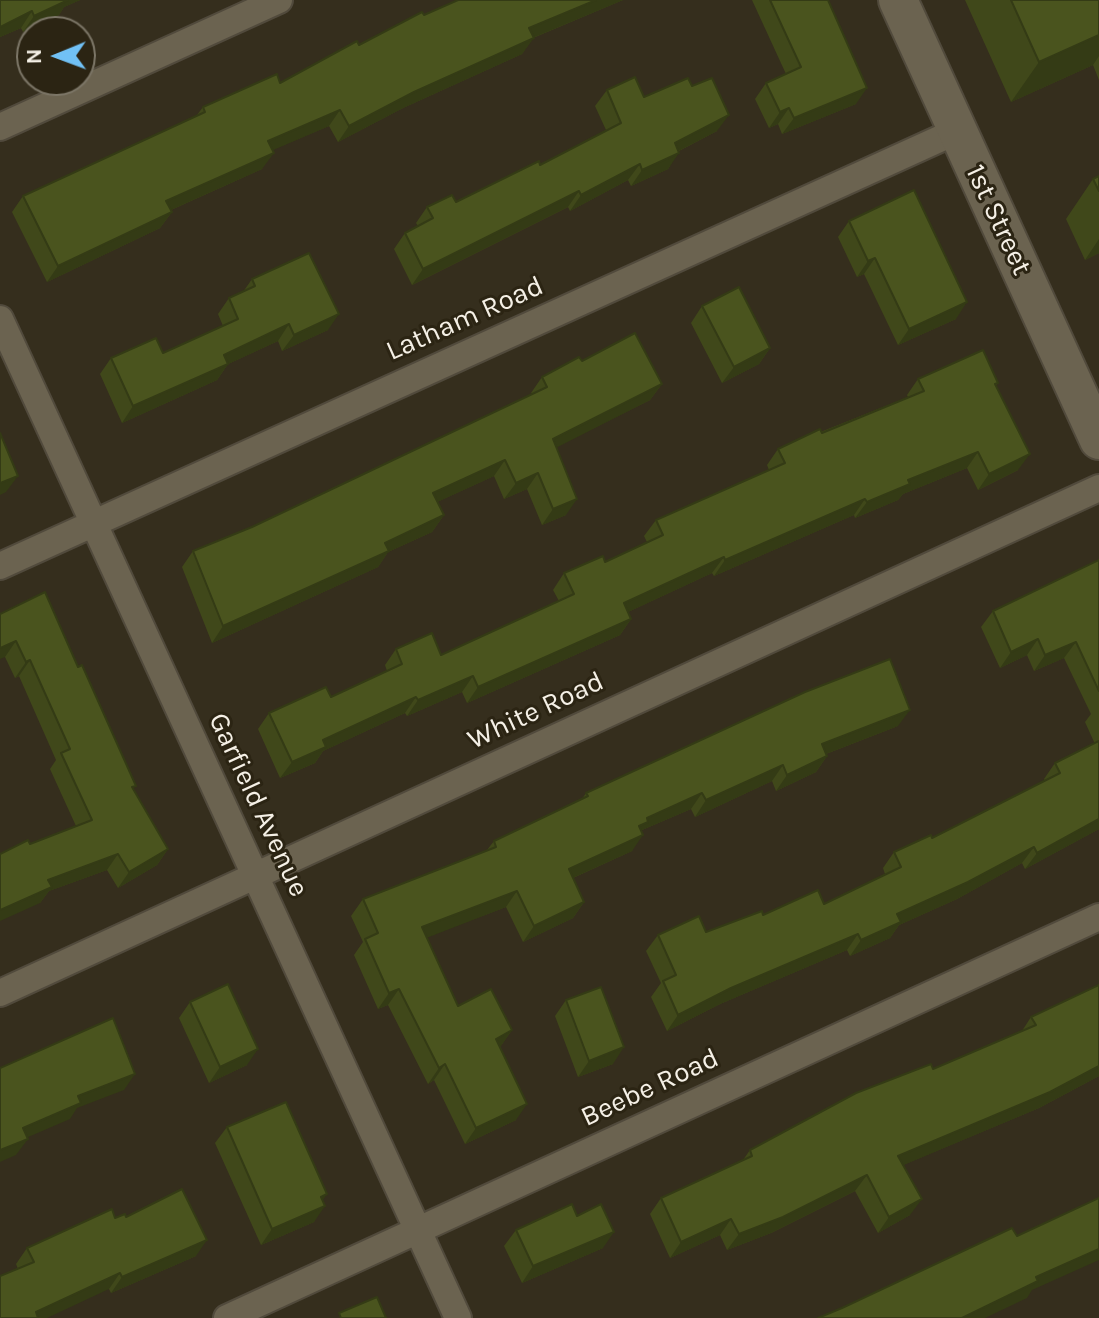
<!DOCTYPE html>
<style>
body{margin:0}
#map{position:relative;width:1099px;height:1318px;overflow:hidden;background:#352e1d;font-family:Karla,sans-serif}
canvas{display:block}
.north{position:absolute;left:16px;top:16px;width:80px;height:80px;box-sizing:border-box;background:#2b2413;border:2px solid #7c7667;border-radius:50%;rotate:269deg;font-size:22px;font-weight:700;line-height:32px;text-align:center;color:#f5f0e6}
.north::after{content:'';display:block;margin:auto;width:28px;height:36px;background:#71c1f5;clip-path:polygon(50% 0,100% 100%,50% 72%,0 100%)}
</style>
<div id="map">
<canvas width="1099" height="1318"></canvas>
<div class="north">N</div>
</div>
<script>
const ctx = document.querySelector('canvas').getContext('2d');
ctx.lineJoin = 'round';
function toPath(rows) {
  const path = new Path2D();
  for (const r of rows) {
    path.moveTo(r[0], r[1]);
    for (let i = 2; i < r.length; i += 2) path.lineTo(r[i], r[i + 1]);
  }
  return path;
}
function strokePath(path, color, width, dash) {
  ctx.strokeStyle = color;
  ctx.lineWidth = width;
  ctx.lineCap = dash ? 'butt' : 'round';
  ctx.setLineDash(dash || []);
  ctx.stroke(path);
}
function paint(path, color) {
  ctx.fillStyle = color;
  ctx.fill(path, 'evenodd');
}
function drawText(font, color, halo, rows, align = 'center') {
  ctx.font = font + ' Karla,sans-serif';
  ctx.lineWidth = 6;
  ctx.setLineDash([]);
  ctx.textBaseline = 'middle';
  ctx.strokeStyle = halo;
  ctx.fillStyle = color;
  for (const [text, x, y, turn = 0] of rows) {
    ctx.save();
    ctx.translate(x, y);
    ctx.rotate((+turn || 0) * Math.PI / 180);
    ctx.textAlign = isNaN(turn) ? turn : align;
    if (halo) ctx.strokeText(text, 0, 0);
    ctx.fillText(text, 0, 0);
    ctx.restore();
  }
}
const street = toPath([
 [0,127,279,0],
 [0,319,458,1318],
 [0,566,957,131],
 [0,993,1099,488],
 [227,1318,1099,917]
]);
const secondary = toPath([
 [898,0,1099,440]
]);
strokePath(street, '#514a3c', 30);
strokePath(secondary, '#514a3c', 42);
strokePath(street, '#6b6350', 26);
strokePath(secondary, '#6b6350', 38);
paint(toPath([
 [0,0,80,0,64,7,59,15,23,32,21,28,0,37],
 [458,0,623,0,533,38,522,54,403,108,338,142,329,126,272,150,262,169,171,210,172,212,160,228,47,282,12,212,23,196,197,115,203,107,280,83,359,45],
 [752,0,828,0,856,104,782,134,778,124,769,128,755,99,766,83,786,74],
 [965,0,1099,0,1099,80,1093,65,1011,102],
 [607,90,644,97,717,131,679,151,668,169,631,186,628,180,570,211,568,207,412,285,394,249,405,233,418,226,416,223,427,207,456,202,540,165,606,130,595,106],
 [1099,176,1099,253,1085,260,1066,219,1093,179],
 [849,221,956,319,898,345,864,274,857,277,838,237],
 [252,279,328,330,282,351,278,341,228,364,217,380,122,423,100,374,111,358,163,353,223,326,218,314,229,298,243,292],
 [702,306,770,348,759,364,722,383,691,323],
 [582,361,662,384,650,400,556,447,566,515,542,525,527,489,504,499,494,476,437,502,444,515,432,532,388,552,378,567,212,643,182,567,193,551,252,527,532,394,531,393,542,377],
 [918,379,998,383,996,386,1018,470,978,490,967,468,903,494,898,500,855,518,854,515,714,576,712,573,628,612,631,619,620,635,467,703,462,692,407,716,405,713,323,751,315,763,280,778,258,729,269,713,331,697,387,671,385,665,396,649,441,655,559,601,553,590,564,573,605,562,647,542,644,536,656,520,769,470,767,465,778,449,908,397,907,395],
 [1099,560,1099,829,1025,869,1022,863,957,899,899,925,890,938,850,956,847,950,720,1004,667,1031,651,997,661,983,646,951,658,935,706,932,763,915,824,904,885,874,883,868,894,852,932,838,1045,781,1044,779,1055,763,1095,744,1085,722,1091,714,1064,658,1034,671,1027,655,1000,668,981,627,993,611],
 [0,614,133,789,168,849,157,865,118,888,107,870,49,891,40,903,30,844,76,826,50,769,56,760,19,676,15,678,5,657],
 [898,726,826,754,827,756,816,772,776,791,772,781,695,817,691,809,642,830,632,851,573,878,584,902,573,918,523,942,506,907,427,937,458,1006,512,1030,500,1047,516,1120,465,1144,434,1080,428,1084,388,1005,378,1009,354,955,363,942,351,916,363,899,487,850,494,841,582,799,586,793],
 [1099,985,1099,1076,1039,1108,903,1165,910,1215,878,1233,855,1191,771,1233,727,1250,720,1235,670,1258,650,1214,661,1198,743,1160,750,1150,933,1069,1022,1031,1031,1017],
 [566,1000,613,1064,578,1077,555,1016],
 [190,1002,247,1065,209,1083,179,1018],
 [227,1127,323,1200,314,1222,261,1245,215,1143],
 [577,1216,603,1248,522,1283,504,1246,516,1230],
 [126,1217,196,1256,111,1293,109,1289,18,1269,16,1264,27,1248,115,1218]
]), '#40481a');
paint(toPath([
 [64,0,80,0,64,7,59,15,23,32,34,16],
 [596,0,623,0,518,44,529,28],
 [32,11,21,28,0,37,0,27],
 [1099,35,1099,56,1093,65,1011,102,1039,62],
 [534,38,522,54,403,108,338,142,349,126,414,92],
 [867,88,856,104,782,134,794,118],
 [789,108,778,124,769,128,780,112],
 [340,110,329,126,257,157,268,141],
 [729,115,717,131,663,159,675,143],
 [274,153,262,169,155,217,166,201],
 [679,153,668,169,631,186,642,170],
 [640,164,628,180,570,211,581,195],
 [579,191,568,207,412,285,423,269],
 [172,212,160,228,47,282,58,266],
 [1099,239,1099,253,1085,260],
 [875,258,864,274,857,277,868,261],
 [967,302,956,319,898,345,909,329],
 [339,314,328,330,282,351,294,335],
 [289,324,278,341,213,371,224,355],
 [770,348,759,364,722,383,734,367],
 [228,364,217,380,122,423,133,406],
 [662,384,650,400,542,455,553,439],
 [978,452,967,468,903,494,898,500,855,518,867,502,908,480],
 [1030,454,1018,470,978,490,989,474],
 [505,460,494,476,422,509,433,493],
 [538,473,527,489,504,499,516,483],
 [18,476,6,492,0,495,0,483],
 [577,499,566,515,542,525,553,509],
 [865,499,854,515,714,576,725,560],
 [444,515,432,532,388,552,378,567,212,643,223,626,385,543],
 [724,557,712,573,613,619,624,603],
 [631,619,620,635,467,703,478,687],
 [1038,639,1027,655,1000,668,1011,652],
 [16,641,5,657,0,659,0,648],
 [1076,642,1064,658,1034,671,1045,655],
 [30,660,19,676,15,678,26,662],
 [473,676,462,692,407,716,418,700],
 [416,697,405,713,323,751,315,763,280,778,292,762,323,740],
 [910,710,898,726,810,760,822,744],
 [827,756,816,772,776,791,787,775],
 [783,765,772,781,695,817,706,800],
 [702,793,691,809,642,830,637,838,639,826,647,818],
 [1099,819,1099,829,1025,869,1037,853],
 [643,835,632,851,557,885,569,869],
 [1034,847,1022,863,957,899,899,925,890,938,850,956,861,940,897,914],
 [168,849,157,865,118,888,129,872],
 [118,854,107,870,49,891,40,903,0,921,0,910,48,880],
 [517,891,506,907,411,944,422,927],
 [584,902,573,918,523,942,534,926],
 [858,934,847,950,720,1004,667,1031,678,1015,731,988],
 [399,989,388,1005,378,1009,389,993],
 [512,1030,501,1046,485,1055,496,1039],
 [624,1047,613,1064,578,1077,589,1061],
 [258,1049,247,1065,209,1083,220,1067],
 [445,1064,434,1080,428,1084,439,1068],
 [1099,1066,1099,1076,1039,1108,887,1172,898,1156],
 [135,1074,124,1090,77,1108,70,1119,12,1144,23,1128,78,1096],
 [527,1104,516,1120,465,1144,476,1128],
 [28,1139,16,1155,0,1162,0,1150],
 [867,1175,855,1191,771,1233,727,1250,739,1234],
 [327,1194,316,1210,325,1206,314,1222,261,1245,272,1229,321,1197],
 [922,1199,910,1215,878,1233,889,1217],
 [731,1219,720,1235,670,1258,681,1242],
 [614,1232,603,1248,522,1283,533,1266],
 [207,1240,196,1256,111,1293,122,1277],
 [1099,1249,1099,1260,1032,1290,1027,1298,985,1318,962,1318,1036,1277],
 [120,1273,109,1289,47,1318,32,1318,36,1312]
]), '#343b15');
const building = toPath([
 [0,0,68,0,34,16,32,11,0,27,0,0],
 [458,0,596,0,529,28,534,38,414,92,349,126,340,110,268,141,274,153,166,201,172,212,58,266,23,196,205,112,203,107,277,74,280,83,357,41,359,45,422,12,424,15,458,0],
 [770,0,828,0,867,88,794,118,789,108,780,112,766,83,801,67,770,0],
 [1011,0,1099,0,1099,35,1039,62,1011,0],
 [635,77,644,97,688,78,692,86,712,78,729,115,675,143,679,153,642,170,640,164,581,195,579,191,423,269,405,233,433,218,427,207,452,195,456,202,539,161,540,165,621,123,607,90,635,77],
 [1099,176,1099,191,1093,179,1099,176],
 [914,190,967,302,909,329,875,258,868,261,849,221,914,190],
 [309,253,339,314,294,335,289,324,224,355,228,364,133,406,111,358,156,338,163,353,238,319,229,298,255,286,252,279,309,253],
 [739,287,770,348,734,367,702,306,739,287],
 [635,333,662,384,553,439,577,499,553,509,538,473,516,483,505,460,433,493,444,515,385,543,389,551,223,626,193,551,252,527,547,387,542,377,579,357,582,361,635,333],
 [983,350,998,383,995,384,1030,454,989,474,978,452,908,480,910,484,867,502,865,499,725,560,724,557,624,603,631,619,478,687,473,676,418,700,416,697,323,740,326,747,292,762,269,713,326,687,331,697,402,664,396,649,432,633,441,655,574,594,564,573,603,556,605,562,663,535,656,520,785,463,778,449,820,429,822,433,924,391,918,379,983,350],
 [0,433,18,476,0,483,0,433],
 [1099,560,1099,691,1076,642,1045,655,1038,639,1011,652,993,611,1099,560],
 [45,592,78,667,82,665,136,786,132,787,168,849,129,872,118,854,48,880,52,887,0,910,0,854,28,840,30,844,92,820,61,753,70,749,30,660,26,662,16,641,0,648,0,614,45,592],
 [890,659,910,710,822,744,827,756,787,775,783,765,706,800,702,793,647,818,648,822,639,826,643,835,569,869,584,902,534,926,517,891,422,927,458,1006,491,989,512,1030,496,1039,527,1104,476,1128,445,1064,439,1068,399,989,389,993,365,939,378,933,363,899,496,847,494,841,588,796,586,793,805,692,890,659],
 [1099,741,1099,819,1037,853,1034,847,968,882,897,914,901,922,861,940,858,934,731,988,678,1015,663,981,676,975,658,935,699,916,706,932,762,911,763,915,818,890,824,904,901,867,894,852,931,835,932,838,1060,773,1055,763,1099,741],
 [228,984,258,1049,220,1067,190,1002,228,984],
 [1099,985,1099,1066,1050,1092,898,1156,922,1199,889,1217,867,1175,783,1217,739,1234,731,1219,681,1242,661,1198,752,1156,750,1150,856,1093,931,1064,933,1069,1036,1025,1031,1017,1099,985],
 [601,987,624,1047,589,1061,566,1000,601,987],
 [113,1018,135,1074,78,1096,81,1103,23,1128,28,1139,0,1150,0,1068,113,1018],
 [286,1102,327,1194,321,1197,325,1206,272,1229,227,1127,286,1102],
 [182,1189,207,1240,122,1277,120,1273,36,1312,38,1318,0,1318,0,1276,34,1262,27,1248,112,1209,115,1218,125,1214,126,1217,182,1189],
 [1099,1198,1099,1249,1036,1277,1038,1281,962,1318,818,1318,842,1308,1012,1228,1017,1236,1099,1198],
 [572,1204,577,1216,601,1204,614,1232,533,1266,516,1230,572,1204],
 [377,1297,386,1318,341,1318,339,1313,377,1297]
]);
paint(building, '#4a541e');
strokePath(building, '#343b15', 2);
drawText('28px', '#f5f0e6', '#2b2413', [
 ["1st Street",998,220,65],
 ["Latham Road",465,319,-24],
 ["White Road",536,711,-25],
 ["Garfield Avenue",258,805,65],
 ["Beebe Road",650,1088,-25]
]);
</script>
